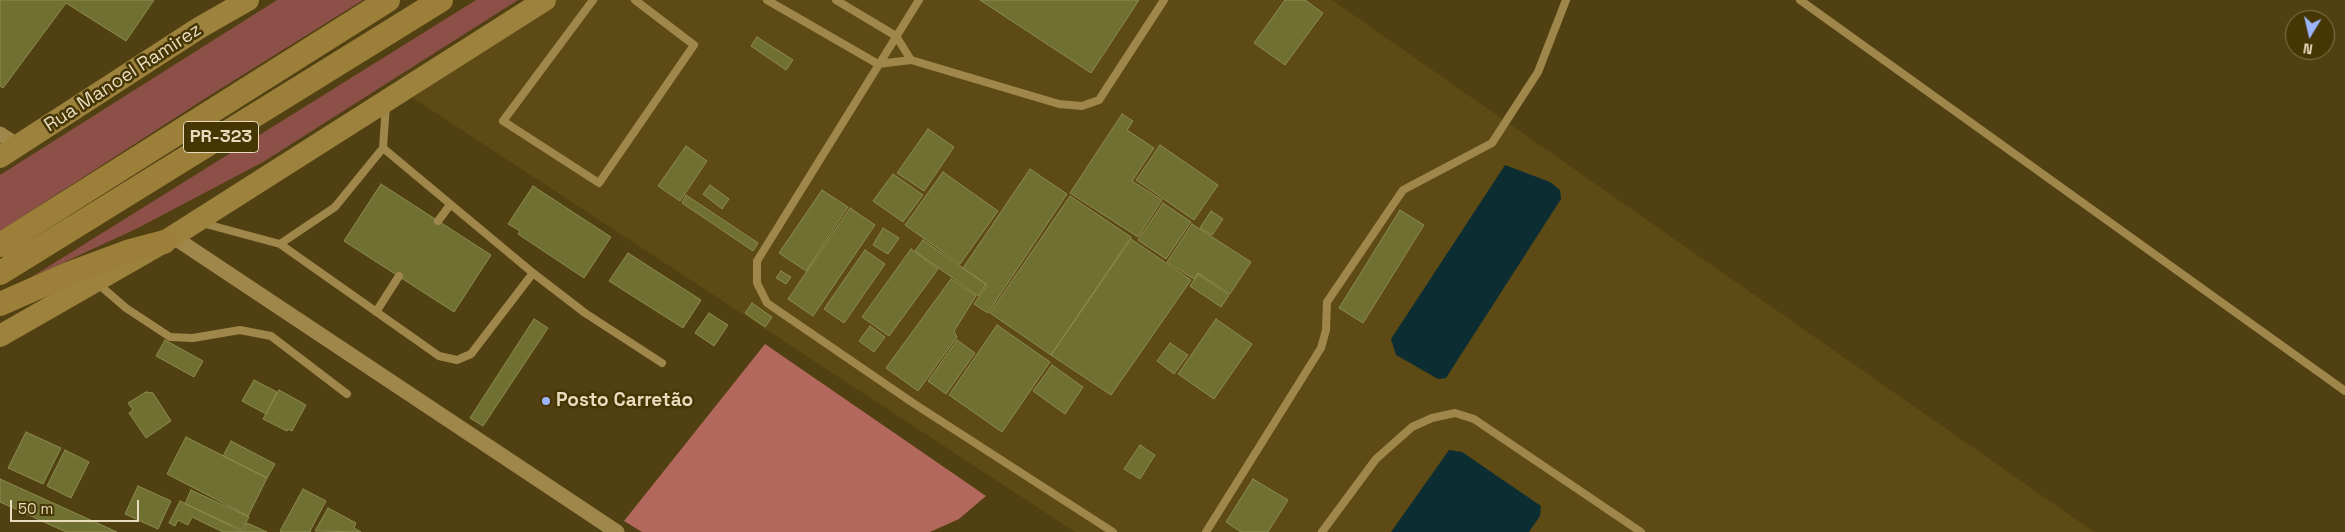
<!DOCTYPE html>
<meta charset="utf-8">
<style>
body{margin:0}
#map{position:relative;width:2345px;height:532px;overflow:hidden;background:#514011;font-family:"Space Grotesk",sans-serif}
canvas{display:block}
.north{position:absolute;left:2285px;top:10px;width:50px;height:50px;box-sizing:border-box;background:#463604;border:1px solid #87784e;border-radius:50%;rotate:189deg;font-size:14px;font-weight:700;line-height:20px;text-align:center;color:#e8dbbe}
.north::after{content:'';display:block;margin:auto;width:18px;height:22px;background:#9ab5fd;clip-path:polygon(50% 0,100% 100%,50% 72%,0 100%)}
.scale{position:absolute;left:10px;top:500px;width:129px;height:22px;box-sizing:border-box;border:2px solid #e8dbbe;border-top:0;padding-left:6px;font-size:15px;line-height:18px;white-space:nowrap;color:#e8dbbe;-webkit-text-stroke:4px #463604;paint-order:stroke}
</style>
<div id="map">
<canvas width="2345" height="532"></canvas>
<div class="north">N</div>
<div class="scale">50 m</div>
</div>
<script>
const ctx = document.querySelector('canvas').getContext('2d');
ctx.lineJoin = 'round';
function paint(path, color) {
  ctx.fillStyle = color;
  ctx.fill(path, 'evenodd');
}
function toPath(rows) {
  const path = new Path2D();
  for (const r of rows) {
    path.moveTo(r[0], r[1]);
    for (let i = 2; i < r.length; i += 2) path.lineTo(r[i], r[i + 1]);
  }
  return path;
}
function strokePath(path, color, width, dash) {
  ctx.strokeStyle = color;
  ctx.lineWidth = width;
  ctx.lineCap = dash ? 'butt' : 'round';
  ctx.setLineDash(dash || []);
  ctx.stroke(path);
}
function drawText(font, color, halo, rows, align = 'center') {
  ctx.font = font + ' "Space Grotesk",sans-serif';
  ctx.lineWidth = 5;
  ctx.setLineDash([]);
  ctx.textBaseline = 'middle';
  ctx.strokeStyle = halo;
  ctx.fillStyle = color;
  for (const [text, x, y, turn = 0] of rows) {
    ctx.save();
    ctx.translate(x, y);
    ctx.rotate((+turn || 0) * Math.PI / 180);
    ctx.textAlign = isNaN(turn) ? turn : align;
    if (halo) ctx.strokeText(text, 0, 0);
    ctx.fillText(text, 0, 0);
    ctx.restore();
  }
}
paint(toPath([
 [541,0,1332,0,2094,532,1075,532,413,98]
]), '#5e4a14');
paint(toPath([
 [277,0,363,0,209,96,0,231,0,175],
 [476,0,518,0,263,162,138,228,30,278]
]), '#8c5048');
paint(toPath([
 [765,344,986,496,959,519,930,532,642,532,624,521]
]), '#b3685e');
paint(toPath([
 [1505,165,1550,182,1560,190,1561,199,1446,378,1438,379,1396,355,1391,339],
 [1449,450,1462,452,1541,506,1540,516,1529,532,1391,532]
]), '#0c2e33');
const building = toPath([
 [0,0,154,0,126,41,66,3,3,88,0,86,0,0],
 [980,0,1139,0,1091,73,980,0],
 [1285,0,1305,0,1323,13,1285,65,1254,43,1285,0],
 [757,37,793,60,786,70,751,46,757,37],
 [1122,114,1133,121,1127,130,1154,148,1132,181,1162,200,1138,237,1070,193,1122,114],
 [928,129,954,147,924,191,897,173,928,129],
 [1160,145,1218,185,1194,220,1136,180,1160,145],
 [686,146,707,161,680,201,658,186,686,146],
 [1030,169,1067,194,988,313,974,304,987,285,963,268,1030,169],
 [943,172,998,211,960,264,905,225,943,172],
 [893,174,923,195,903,222,873,201,893,174],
 [381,184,491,255,454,312,344,241,381,184],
 [710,185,729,199,722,209,703,194,710,185],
 [533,186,611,237,584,278,518,234,520,231,508,224,533,186],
 [822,190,848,207,806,271,779,253,822,190],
 [686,195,758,243,753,251,682,203,686,195],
 [1070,196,1131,237,1051,355,990,313,1070,196],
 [1163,203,1191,222,1166,259,1138,240,1163,203],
 [850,208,875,225,813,316,788,299,850,208],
 [1400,210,1424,225,1363,323,1339,308,1400,210],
 [1211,211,1223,219,1212,235,1200,228,1211,211],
 [1192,224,1251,262,1230,294,1198,273,1194,279,1167,262,1192,224],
 [883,228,899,238,888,254,873,245,883,228],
 [1131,239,1191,280,1111,395,1051,355,1131,239],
 [923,240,986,284,978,296,915,251,923,240],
 [911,249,938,269,889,336,862,317,911,249],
 [865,250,885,264,844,323,824,309,865,250],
 [628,253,701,300,683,328,609,281,628,253],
 [781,271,791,277,786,284,776,278,781,271],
 [1198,274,1229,295,1221,307,1190,286,1198,274],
 [951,279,976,296,954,331,957,337,918,391,886,368,951,279],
 [752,303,772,317,765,327,745,313,752,303],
 [709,313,728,325,714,346,695,333,709,313],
 [534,319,548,328,483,426,470,418,534,319],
 [1216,319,1252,344,1214,399,1178,374,1216,319],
 [997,325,1050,362,1002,432,949,395,997,325],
 [870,326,885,337,874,352,859,341,870,326],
 [165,340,203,361,194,377,156,356,165,340],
 [957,340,975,353,946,394,928,381,957,340],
 [1170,343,1188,355,1174,374,1157,361,1170,343],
 [1052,365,1083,387,1065,414,1033,391,1052,365],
 [254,380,277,392,266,414,242,401,254,380],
 [279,390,306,405,292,431,288,429,287,431,263,419,279,390],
 [146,392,153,393,171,421,146,438,129,413,133,410,128,403,146,392],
 [26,432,61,448,43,484,8,468,26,432],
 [186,437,267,478,248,516,167,474,186,437],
 [231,441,275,464,267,478,223,456,231,441],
 [1140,445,1155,455,1140,479,1124,469,1140,445],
 [65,450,89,462,71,498,47,486,65,450],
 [0,479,117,532,66,532,0,502,0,479],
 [1253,479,1288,500,1268,532,1241,532,1226,522,1253,479],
 [138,486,171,501,158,529,125,514,138,486],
 [303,489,326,501,310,531,311,532,282,532,280,531,303,489],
 [191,490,249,517,242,530,185,504,191,490],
 [180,501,243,532,247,523,267,532,223,532,192,517,188,525,178,520,175,526,169,523,180,501],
 [328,508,356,523,354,528,361,532,315,531,328,508]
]);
paint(building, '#717033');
strokePath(building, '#8c8c4e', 1);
strokePath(toPath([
 [593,0,503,121,599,183,694,45,635,0],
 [767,0,878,64,911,60,1059,104,1082,106,1099,100,1164,0],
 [836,0,896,36,911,60],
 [919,0,757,261,757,283,767,303,913,403,1113,532],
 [1800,0,2345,391],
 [438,221,450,205],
 [202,223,280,244,335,207,383,148,386,105],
 [280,244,439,356,457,360,471,354,533,273,383,148],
 [533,273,585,313,662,363],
 [97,283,126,308,170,337,193,338,240,330,271,336,347,394],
 [376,312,399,276],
 [1206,532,1321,348,1326,330,1327,302,1403,190,1492,143,1538,72,1566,0],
 [1322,532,1376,459,1412,427,1432,418,1455,413,1474,419,1641,532]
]), '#9f874c', 8);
strokePath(toPath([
 [0,134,19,146],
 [172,236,617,532]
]), '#9f874c', 15);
strokePath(toPath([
 [0,157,199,28,248,0],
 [0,336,164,242,545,0]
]), '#9d823e', 22);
strokePath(toPath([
 [0,245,388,0],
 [0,273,441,0],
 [0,304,68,274,130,251,164,242]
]), '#9c803a', 24);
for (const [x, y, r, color] of [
 [546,401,5,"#9ab5fd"]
]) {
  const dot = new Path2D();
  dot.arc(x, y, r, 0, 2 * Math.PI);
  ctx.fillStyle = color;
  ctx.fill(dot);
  strokePath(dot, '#463604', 2);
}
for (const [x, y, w] of [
 [221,137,75]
]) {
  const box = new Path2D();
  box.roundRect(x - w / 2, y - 15.5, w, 31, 4);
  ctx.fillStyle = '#463604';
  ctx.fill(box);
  strokePath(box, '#e8dbbe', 1);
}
drawText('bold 18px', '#e8dbbe', null, [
 ["PR-323",221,137]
]);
drawText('19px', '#e8dbbe', '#463604', [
 ["Rua Manoel Ramirez",123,78,-33]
]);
drawText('bold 19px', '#e8dbbe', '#463604', [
 ["Posto Carretão",556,401]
], 'left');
</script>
